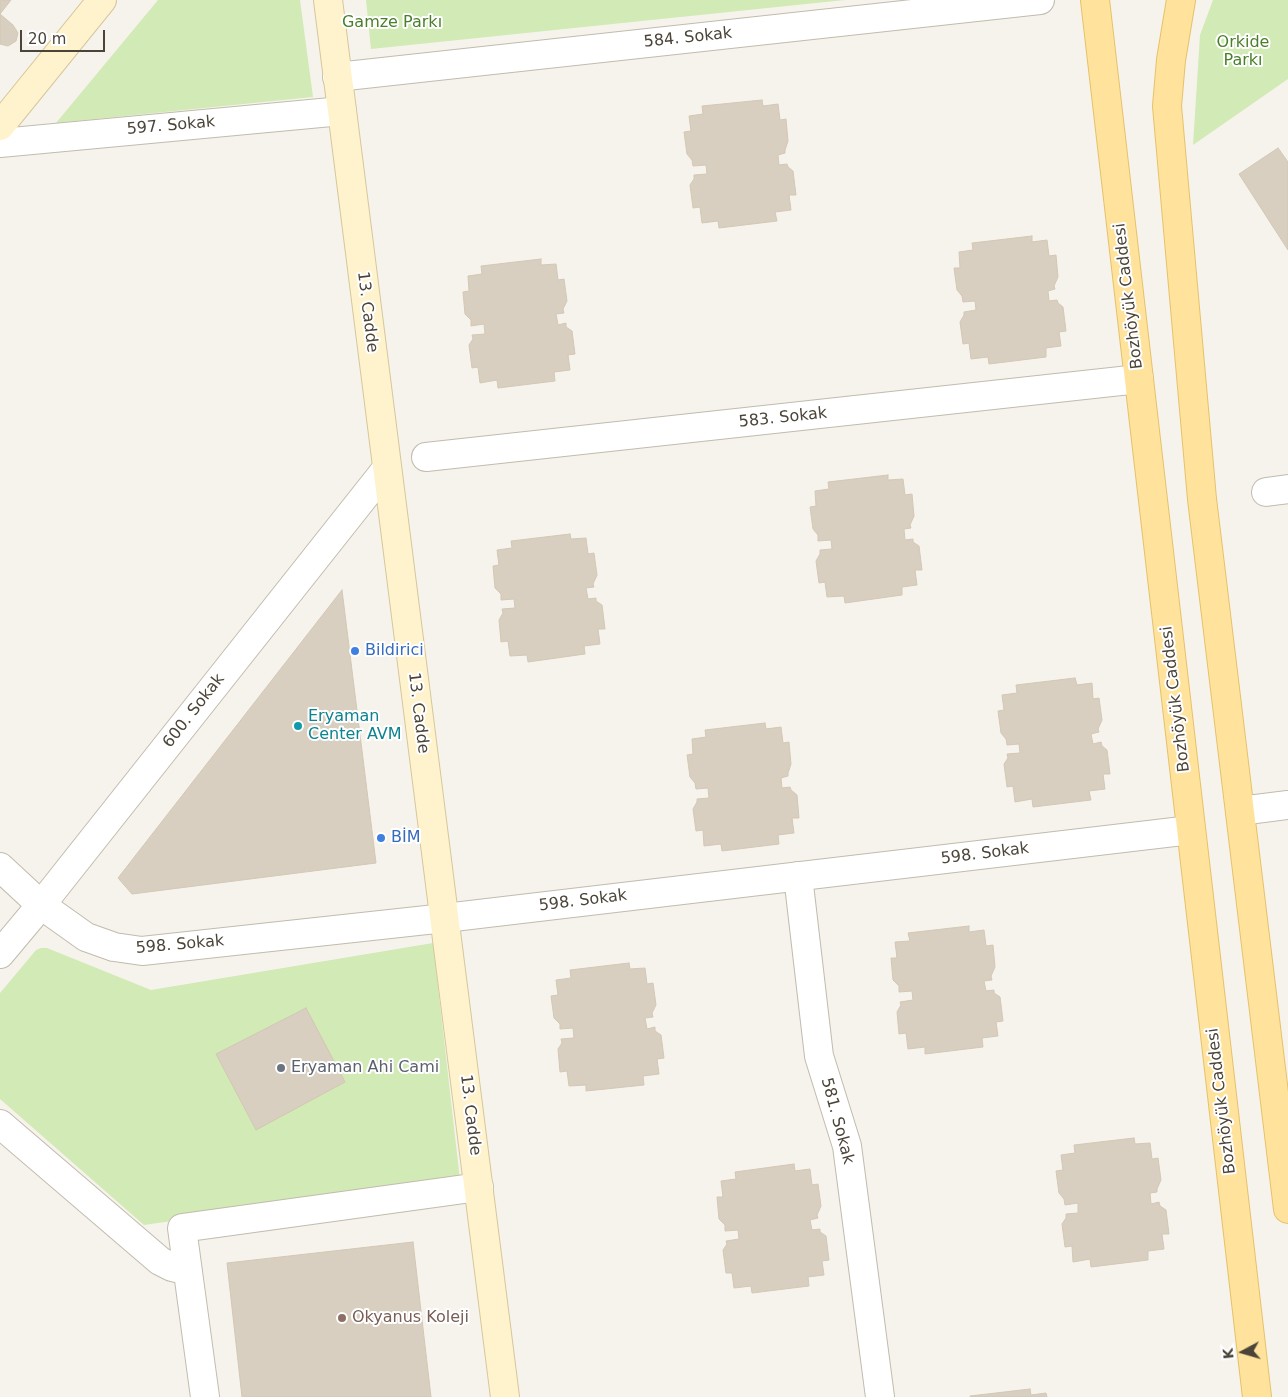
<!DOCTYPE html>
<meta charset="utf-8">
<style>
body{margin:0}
#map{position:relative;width:1288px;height:1397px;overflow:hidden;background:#f6f3ec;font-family:"DejaVu Sans",sans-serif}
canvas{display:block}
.north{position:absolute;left:1218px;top:1327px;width:50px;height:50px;-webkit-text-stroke:4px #fff;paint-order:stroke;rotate:264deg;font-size:14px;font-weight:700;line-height:20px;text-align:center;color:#4b4439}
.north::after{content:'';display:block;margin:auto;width:18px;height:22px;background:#4b4439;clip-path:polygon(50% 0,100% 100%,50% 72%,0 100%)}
.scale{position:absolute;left:20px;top:30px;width:85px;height:22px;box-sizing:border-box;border:2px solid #4b4439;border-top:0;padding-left:6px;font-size:15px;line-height:18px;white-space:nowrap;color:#4b4439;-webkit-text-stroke:4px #fff;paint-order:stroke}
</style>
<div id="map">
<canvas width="1288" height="1397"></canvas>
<div class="north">K</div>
<div class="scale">20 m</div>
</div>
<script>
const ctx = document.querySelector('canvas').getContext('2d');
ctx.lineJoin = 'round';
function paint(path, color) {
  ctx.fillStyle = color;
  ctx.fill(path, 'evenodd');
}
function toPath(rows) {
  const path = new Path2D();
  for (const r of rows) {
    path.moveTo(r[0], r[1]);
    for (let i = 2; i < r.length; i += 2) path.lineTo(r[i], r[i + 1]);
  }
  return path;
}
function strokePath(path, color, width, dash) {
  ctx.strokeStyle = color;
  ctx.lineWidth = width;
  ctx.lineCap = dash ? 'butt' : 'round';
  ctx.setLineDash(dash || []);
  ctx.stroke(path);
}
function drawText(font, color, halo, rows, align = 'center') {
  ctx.font = font + ' "DejaVu Sans",sans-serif';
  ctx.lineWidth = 4;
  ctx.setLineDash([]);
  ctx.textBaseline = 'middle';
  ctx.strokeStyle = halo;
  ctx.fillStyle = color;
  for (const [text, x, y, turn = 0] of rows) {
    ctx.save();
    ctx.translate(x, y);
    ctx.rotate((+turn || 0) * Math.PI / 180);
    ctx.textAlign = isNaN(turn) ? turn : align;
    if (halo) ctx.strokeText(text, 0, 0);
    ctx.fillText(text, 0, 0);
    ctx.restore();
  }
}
paint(toPath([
 [158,0,300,0,313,97,56,123],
 [366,0,845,0,371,49],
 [1213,0,1288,0,1288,79,1193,145,1200,35],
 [433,943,460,1180,144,1225,0,1099,0,993,36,950,41,948,47,948,151,990]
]), '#d2eab5');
const building = toPath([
 [0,0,11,0,0,14,13,25,18,33,16,41,8,46,0,44,0,0],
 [762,100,763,106,778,104,780,120,786,119,788,141,785,150,785,153,778,155,779,165,787,164,788,167,793,171,796,195,789,195,791,210,775,212,777,221,719,228,718,221,702,223,700,207,693,208,690,185,694,179,694,175,707,174,706,165,693,166,692,160,687,154,684,132,691,131,689,116,703,114,702,106,762,100],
 [1278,148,1288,162,1288,250,1239,174,1278,148],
 [1032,236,1032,242,1047,240,1049,256,1056,255,1058,277,1054,286,1055,289,1048,291,1049,301,1057,300,1058,303,1063,307,1066,331,1059,332,1061,346,1046,348,1046,357,989,364,988,357,971,359,969,343,963,344,960,322,964,315,964,312,976,310,975,301,963,302,962,296,957,290,954,268,960,268,959,252,973,250,972,243,1032,236],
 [541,259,541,265,556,264,558,280,564,279,567,301,563,309,564,313,556,314,558,325,566,323,566,327,572,331,575,354,568,355,570,370,554,372,555,381,498,388,497,380,480,383,478,367,472,368,469,345,473,339,472,335,485,334,484,324,471,326,471,320,465,314,463,292,469,291,468,276,482,274,481,266,541,259],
 [888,475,888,480,903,479,905,495,912,494,914,516,910,525,911,528,904,529,905,540,913,539,913,542,919,546,922,570,915,570,917,585,902,587,902,595,845,603,844,596,827,597,825,582,819,583,816,561,820,554,820,550,832,549,831,540,818,541,818,535,813,529,810,507,816,506,815,491,829,489,828,482,888,475],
 [570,534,571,539,586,538,588,554,594,553,597,575,593,584,594,587,586,588,588,599,596,598,596,601,602,605,605,629,598,629,600,644,584,646,585,654,528,662,527,655,510,656,508,641,501,642,499,620,503,613,502,609,515,608,514,599,501,600,501,594,495,588,493,566,499,565,497,550,512,548,511,541,570,534],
 [342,590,376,863,132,894,118,878,342,590],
 [1075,678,1077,685,1092,683,1093,699,1099,698,1102,720,1098,729,1099,732,1091,734,1093,744,1101,742,1102,746,1107,750,1110,774,1103,774,1105,789,1089,791,1091,800,1033,807,1032,799,1015,802,1013,786,1007,787,1004,764,1008,758,1007,754,1020,753,1019,744,1007,745,1006,739,1001,733,998,711,1004,710,1002,695,1017,693,1016,685,1075,678],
 [765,723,766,729,781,727,783,743,789,742,791,764,788,773,788,776,781,778,782,788,790,787,791,790,797,795,799,818,792,818,794,833,778,835,779,844,722,851,721,844,704,846,703,830,696,831,693,809,697,802,697,799,709,798,708,788,696,789,695,783,690,777,687,755,693,754,692,739,706,737,705,730,765,723],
 [969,926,969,932,984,930,986,946,993,945,995,967,991,976,992,980,984,981,986,991,994,990,994,993,1000,997,1003,1021,996,1022,998,1036,982,1038,983,1047,925,1054,925,1047,908,1049,906,1033,899,1034,897,1012,901,1005,900,1002,913,1000,912,991,899,992,899,986,893,980,891,958,897,958,895,942,910,941,908,933,969,926],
 [629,963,630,969,645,968,647,984,653,983,656,1005,652,1013,653,1017,645,1018,647,1029,655,1027,655,1031,661,1035,664,1058,657,1059,659,1074,643,1076,644,1085,586,1091,586,1085,569,1086,567,1071,560,1072,558,1049,562,1043,561,1039,574,1038,573,1028,560,1029,560,1024,554,1018,551,996,558,995,556,980,571,978,570,970,629,963],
 [306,1008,345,1082,256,1130,216,1054,306,1008],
 [1134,1138,1135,1144,1150,1143,1152,1159,1158,1158,1161,1180,1157,1189,1157,1192,1150,1193,1151,1204,1159,1202,1160,1206,1166,1210,1169,1234,1162,1234,1164,1249,1148,1251,1148,1260,1091,1267,1090,1259,1073,1262,1072,1246,1065,1247,1062,1224,1066,1218,1066,1214,1078,1213,1078,1203,1065,1205,1064,1199,1059,1193,1056,1171,1063,1170,1061,1155,1075,1153,1074,1145,1134,1138],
 [794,1164,795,1171,810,1169,812,1185,818,1184,821,1206,817,1215,818,1218,810,1220,812,1230,820,1229,820,1232,826,1236,829,1260,822,1261,824,1275,808,1277,809,1286,752,1293,751,1286,734,1288,732,1273,726,1273,723,1250,727,1244,726,1241,739,1239,738,1230,725,1231,725,1225,719,1219,717,1197,723,1197,721,1181,736,1179,735,1172,794,1164],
 [413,1242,431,1397,242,1397,227,1263,413,1242],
 [1030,1389,1031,1395,1046,1393,1047,1397,970,1397,970,1396,1030,1389]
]);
paint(building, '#d8cfc1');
strokePath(building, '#d3c7b4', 1);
const street = toPath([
 [337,77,1040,0],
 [0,143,342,111],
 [426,457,1139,379],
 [1266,492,1288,489],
 [1240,811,1288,805],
 [0,867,41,905,86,937,114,947,142,951,445,918,1191,830],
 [798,876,819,1056,847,1146,880,1397],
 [0,954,41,905,387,468],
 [0,1124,160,1261,172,1267,188,1271],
 [205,1397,182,1228,479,1187]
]);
const secondary = toPath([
 [328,0,505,1397],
 [0,126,102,0]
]);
const primary = toPath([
 [1095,0,1257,1397],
 [1181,0,1171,60,1167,106,1202,499,1288,1209]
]);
strokePath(street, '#c2bbae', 30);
strokePath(secondary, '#d6c79b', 30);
strokePath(primary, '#e6c16a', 30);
strokePath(street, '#fff', 28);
strokePath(secondary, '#fff3cd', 28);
strokePath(primary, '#ffe39c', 28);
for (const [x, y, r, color] of [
 [355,651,5,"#3f7fe0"],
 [298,726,5,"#0f9aa8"],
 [381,838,5,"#3f7fe0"],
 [281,1068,5,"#6b7280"],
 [342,1318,5,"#8d6e63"]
]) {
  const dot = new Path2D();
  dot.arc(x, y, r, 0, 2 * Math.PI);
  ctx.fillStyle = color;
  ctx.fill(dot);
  strokePath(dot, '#fff', 2);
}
drawText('16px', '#4a7f2a', '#fff', [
 ["Gamze Parkı",392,23],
 ["Orkide",1243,43],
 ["Parkı",1243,61]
]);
drawText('16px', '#4b4439', '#fff', [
 ["584. Sokak",688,38,-6],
 ["597. Sokak",171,126,-5],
 ["Bozhöyük Caddesi",1129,296,-97],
 ["13. Cadde",367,312,83],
 ["583. Sokak",783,418,-6],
 ["Bozhöyük Caddesi",1176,699,-97],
 ["600. Sokak",194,711,-52],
 ["13. Cadde",418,713,83],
 ["598. Sokak",985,854,-7],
 ["598. Sokak",583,901,-7],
 ["598. Sokak",180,945,-5],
 ["Bozhöyük Caddesi",1222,1101,-97],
 ["13. Cadde",470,1115,83],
 ["581. Sokak",837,1121,75]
]);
drawText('16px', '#366cbe', '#fff', [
 ["Bildirici",365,651],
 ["BİM",391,838]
], 'left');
drawText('16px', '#0d838f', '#fff', [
 ["Eryaman",308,717],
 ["Center AVM",308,735]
], 'left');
drawText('16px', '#5b616d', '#fff', [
 ["Eryaman Ahi Cami",291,1068]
], 'left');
drawText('16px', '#785e54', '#fff', [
 ["Okyanus Koleji",352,1318]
], 'left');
</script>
